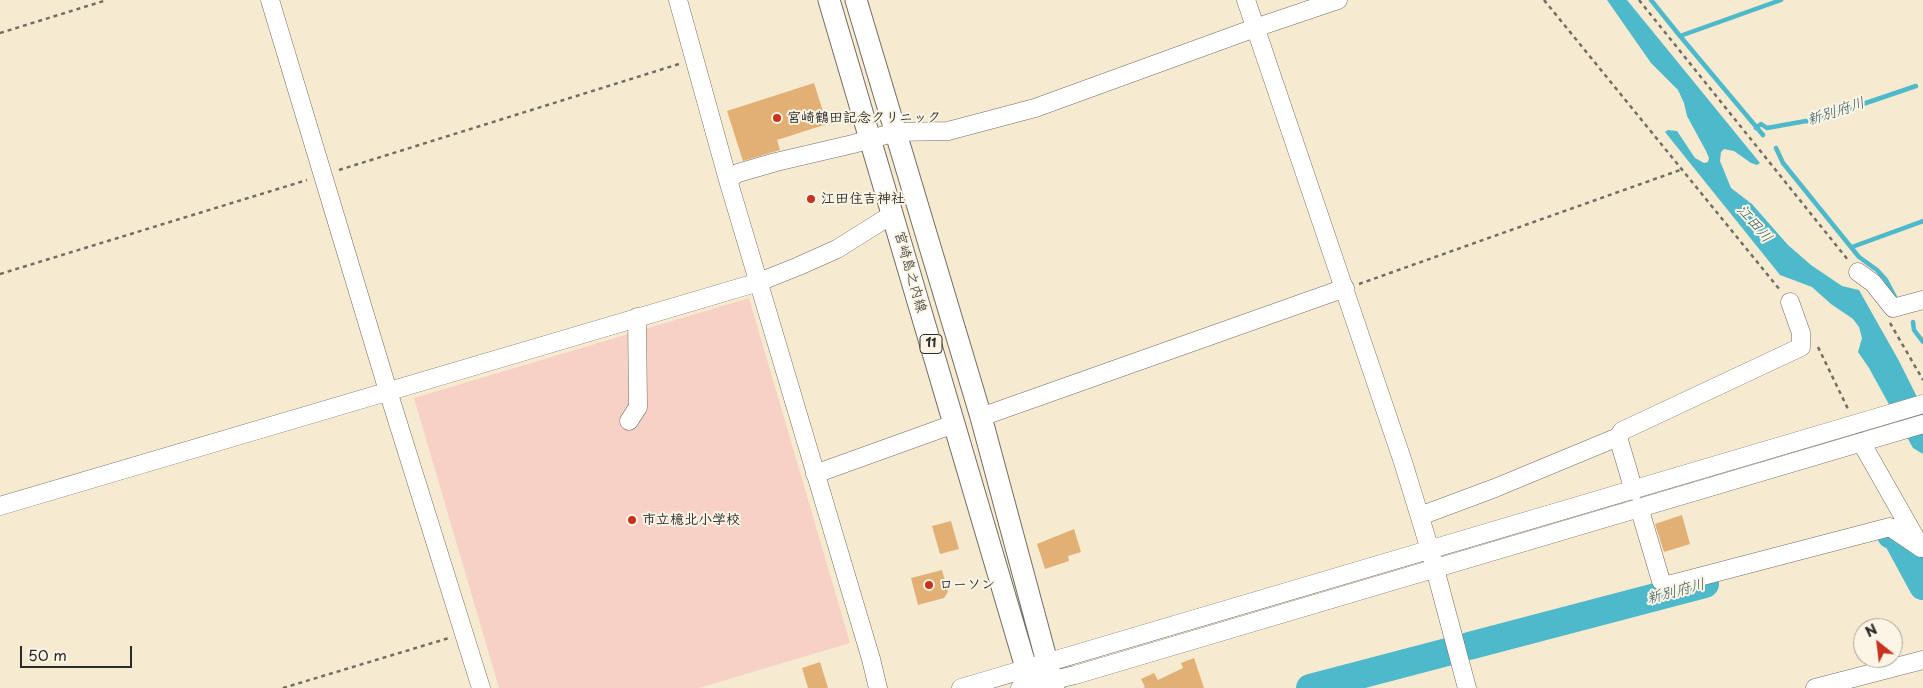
<!DOCTYPE html>
<meta charset="utf-8">
<style>
body{margin:0}
#map{position:relative;width:1923px;height:688px;overflow:hidden;background:#f6ead1;font-family:"Playpen Sans",sans-serif}
canvas{display:block}
.north{position:absolute;left:1853px;top:618px;width:50px;height:50px;box-sizing:border-box;background:#fcf5e5;border:1px solid #a8a49b;border-radius:50%;rotate:331deg;font-size:14px;font-weight:700;line-height:20px;text-align:center;color:#2b2b2b}
.north::after{content:'';display:block;margin:auto;width:18px;height:22px;background:#c8321e;clip-path:polygon(50% 0,100% 100%,50% 72%,0 100%)}
.scale{position:absolute;left:20px;top:646px;width:112px;height:22px;box-sizing:border-box;border:2px solid #2b2b2b;border-top:0;padding-left:6px;font-size:15px;line-height:18px;white-space:nowrap;color:#2b2b2b;-webkit-text-stroke:4px #fcf5e5;paint-order:stroke}
</style>
<div id="map">
<canvas width="1923" height="688"></canvas>
<div class="north">N</div>
<div class="scale">50 m</div>
</div>
<script>
const ctx = document.querySelector('canvas').getContext('2d');
ctx.lineJoin = 'round';
function paint(path, color) {
  ctx.fillStyle = color;
  ctx.fill(path, 'evenodd');
}
function toPath(rows) {
  const path = new Path2D();
  for (const r of rows) {
    path.moveTo(r[0], r[1]);
    for (let i = 2; i < r.length; i += 2) path.lineTo(r[i], r[i + 1]);
  }
  return path;
}
function strokePath(path, color, width, dash) {
  ctx.strokeStyle = color;
  ctx.lineWidth = width;
  ctx.lineCap = dash ? 'butt' : 'round';
  ctx.setLineDash(dash || []);
  ctx.stroke(path);
}
function drawText(font, color, halo, rows, align = 'center') {
  ctx.font = font + ' "Playpen Sans","Klee One",sans-serif';
  ctx.lineWidth = 4;
  ctx.setLineDash([]);
  ctx.textBaseline = 'middle';
  ctx.strokeStyle = halo;
  ctx.fillStyle = color;
  for (const [text, x, y, turn = 0] of rows) {
    ctx.save();
    ctx.translate(x, y);
    ctx.rotate((+turn || 0) * Math.PI / 180);
    ctx.textAlign = isNaN(turn) ? turn : align;
    if (halo) ctx.strokeText(text, 0, 0);
    ctx.fillText(text, 0, 0);
    ctx.restore();
  }
}
paint(toPath([
 [749,298,850,643,699,688,499,688,414,398]
]), '#f7d1c6');
paint(toPath([
 [1607,0,1627,0,1760,163,1757,165,1751,163,1734,151,1724,149,1721,152,1720,161,1731,188,1752,204,1788,245,1811,265,1842,286,1859,290,1899,361,1923,409,1923,454,1913,448,1869,368,1858,352,1862,338,1859,327,1853,319,1831,304,1812,287,1780,275,1665,132,1668,130,1677,131,1695,158,1704,163,1708,162,1709,158,1706,151,1687,116,1684,103,1678,90,1651,63]
]), '#4eb9cb');
strokePath(toPath([
 [1651,0,1680,36],
 [1756,128,1761,124,1767,128,1806,121,1810,122,1916,86],
 [1763,135,1680,36,1781,0],
 [1776,148,1783,163,1859,257,1877,270,1886,280,1896,299],
 [1852,247,1923,221],
 [1913,322,1914,330,1923,342]
]), '#4eb9cb', 4.5);
strokePath(toPath([
 [1891,535,1897,538,1923,586],
 [1469,646,1705,584],
 [1310,688,1451,651]
]), '#4eb9cb', 28);
paint(toPath([
 [814,83,827,124,777,140,780,150,743,161,727,111],
 [1682,515,1690,544,1664,552,1655,524],
 [951,521,959,549,940,554,932,526],
 [1074,529,1081,552,1068,556,1069,561,1045,569,1037,544],
 [942,570,948,592,944,598,918,605,911,578],
 [1194,658,1204,688,1143,688,1145,687,1141,679,1154,673,1158,680,1183,668,1181,663],
 [820,662,828,688,808,688,802,668]
]), '#e2b075');
const minor = toPath([
 [270,0,388,391,481,688],
 [678,0,728,180,871,659,878,688],
 [1246,0,1403,462,1430,550,1467,688],
 [728,180,738,173,776,162,853,144,896,132,948,131,1035,108,1255,28,1338,0],
 [1858,272,1873,283,1893,308,1923,300],
 [981,417,1345,288],
 [629,421,638,407,637,317],
 [1861,442,1919,544],
 [815,474,954,424],
 [1634,491,1618,437,1622,431,1801,347,1801,333,1790,302],
 [0,506,759,282,799,266,837,249,893,214],
 [1639,507,1661,581,1668,585,1890,527,1921,548],
 [1420,516,1495,488,1618,437],
 [961,688,1923,404],
 [1020,688,1075,675,1923,424],
 [1815,688,1923,660]
]);
const major = toPath([
 [829,0,1032,688],
 [856,0,981,417,1054,688]
]);
strokePath(minor, '#726e65', 19);
strokePath(major, '#726e65', 23);
strokePath(toPath([
 [1544,0,1780,290],
 [1639,0,1848,260],
 [0,33,107,0],
 [339,170,679,64],
 [0,274,307,180],
 [1359,284,1683,169],
 [1890,323,1923,380],
 [1818,347,1848,409],
 [283,688,449,638]
]), '#726e65', 2.5, [4, 4]);
strokePath(minor, '#fff', 18);
strokePath(major, '#fff', 21);
for (const [x, y, r, color] of [
 [777,118,5,"#c8321e"],
 [811,199,5,"#c8321e"],
 [632,520,5,"#c8321e"],
 [929,585,5,"#c8321e"]
]) {
  const dot = new Path2D();
  dot.arc(x, y, r, 0, 2 * Math.PI);
  ctx.fillStyle = color;
  ctx.fill(dot);
  strokePath(dot, '#fcf5e5', 2);
}
for (const [x, y, w] of [
 [931,344,22]
]) {
  const box = new Path2D();
  box.roundRect(x - w / 2, y - 9.5, w, 19, 4);
  ctx.fillStyle = '#fcf5e5';
  ctx.fill(box);
  strokePath(box, '#2b2b2b', 1);
}
drawText('bold 12px', '#2b2b2b', null, [
 ["11",931,344]
]);
drawText('bold 14px', '#2b2b2b', '#fcf5e5', [
 ["宮崎鶴田記念クリニック",787,118],
 ["江田住吉神社",821,199],
 ["市立檍北小学校",642,520],
 ["ローソン",939,585]
], 'left');
drawText('14px', '#2b2b2b', '#fcf5e5', [
 ["宮崎島之内線",910,272,74]
]);
drawText('italic 15px', '#375d63', '#fcf5e5', [
 ["新別府川",1836,112,-18],
 ["江田川",1754,224,49],
 ["新別府川",1676,592,-15]
]);
</script>
